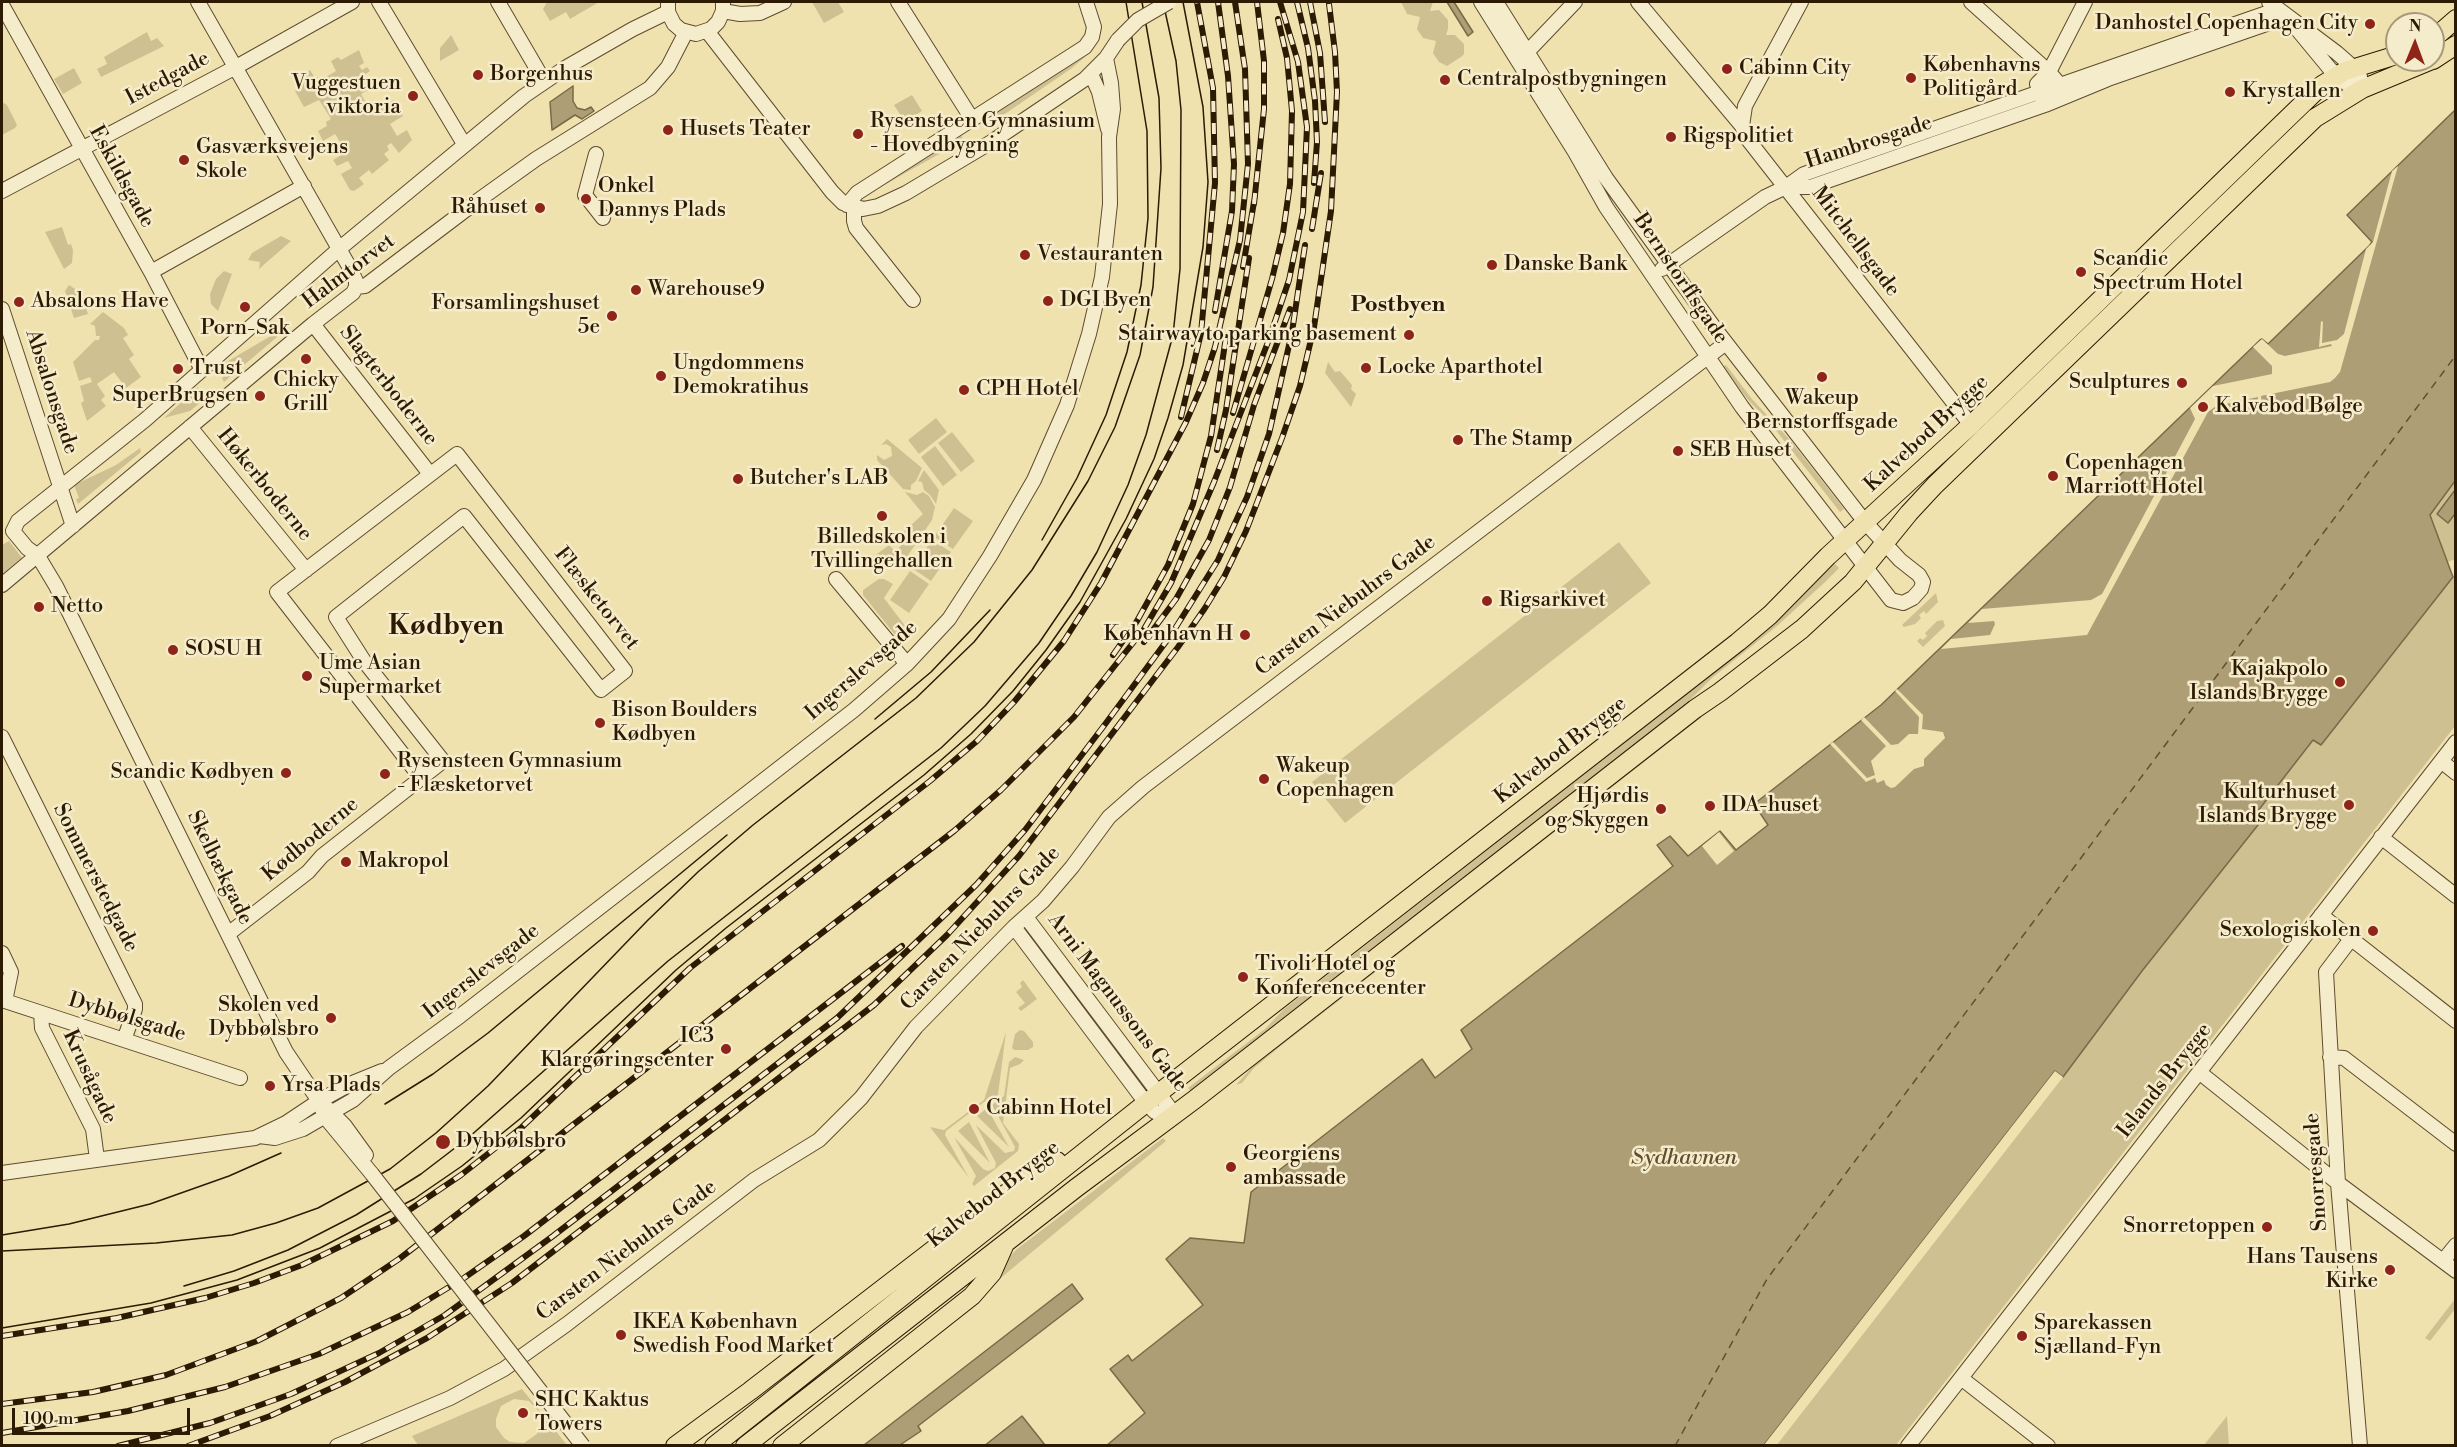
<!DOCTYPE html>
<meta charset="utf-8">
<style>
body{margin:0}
#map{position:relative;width:2457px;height:1447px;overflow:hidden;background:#f0e2af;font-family:"Libre Bodoni",serif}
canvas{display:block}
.frame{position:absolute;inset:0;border:3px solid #2c1a03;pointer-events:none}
.north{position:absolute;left:2385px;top:12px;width:60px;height:60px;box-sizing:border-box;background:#f5eccb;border:2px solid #a5987b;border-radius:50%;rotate:1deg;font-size:16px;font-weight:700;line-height:24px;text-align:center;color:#2c1a03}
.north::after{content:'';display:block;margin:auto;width:21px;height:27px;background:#8f2418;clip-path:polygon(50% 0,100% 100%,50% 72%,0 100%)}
.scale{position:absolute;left:12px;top:1408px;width:178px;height:27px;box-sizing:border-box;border:3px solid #2c1a03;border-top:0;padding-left:8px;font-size:18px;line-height:21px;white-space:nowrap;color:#2c1a03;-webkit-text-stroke:4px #f5eccb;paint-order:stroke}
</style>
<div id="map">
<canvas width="2457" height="1447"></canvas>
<div class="frame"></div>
<div class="north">N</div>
<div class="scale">100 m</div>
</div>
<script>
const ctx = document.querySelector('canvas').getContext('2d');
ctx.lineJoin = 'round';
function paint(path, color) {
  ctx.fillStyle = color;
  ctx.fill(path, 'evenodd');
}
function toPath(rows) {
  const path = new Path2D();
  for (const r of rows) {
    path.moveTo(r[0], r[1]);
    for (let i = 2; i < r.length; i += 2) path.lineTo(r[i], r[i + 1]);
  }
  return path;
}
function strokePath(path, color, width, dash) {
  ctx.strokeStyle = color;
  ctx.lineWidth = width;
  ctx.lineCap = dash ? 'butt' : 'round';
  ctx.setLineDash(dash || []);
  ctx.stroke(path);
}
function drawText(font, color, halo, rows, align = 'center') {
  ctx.font = font + ' "Libre Bodoni",serif';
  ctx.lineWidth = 5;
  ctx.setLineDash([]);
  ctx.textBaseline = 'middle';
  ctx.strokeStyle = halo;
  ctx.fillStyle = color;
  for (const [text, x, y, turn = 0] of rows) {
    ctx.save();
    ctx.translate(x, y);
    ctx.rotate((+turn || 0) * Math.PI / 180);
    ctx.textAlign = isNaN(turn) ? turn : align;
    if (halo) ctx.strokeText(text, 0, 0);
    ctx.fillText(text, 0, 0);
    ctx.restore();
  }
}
paint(toPath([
 [547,2,599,2,570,19,566,12,550,21,543,9],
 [812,2,838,2,844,12,824,23],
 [1401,2,1433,2,1430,11,1439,10,1448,20,1448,29,1446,35,1455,35,1464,44,1464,54,1461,57,1447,66,1439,62,1433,53,1436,41,1423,38,1417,29,1420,17,1407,14],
 [147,32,151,41,157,38,164,46,101,77,97,69,107,64,104,57],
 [451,35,459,50,440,61,440,48],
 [359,50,364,63,359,66,362,70,367,67,370,71,360,78,360,85,373,79,374,81,373,87,361,94,367,105,375,109,394,100,397,105,385,111,388,116,400,110,403,116,390,124,397,136,407,130,412,140,399,153,391,143,387,146,389,150,384,154,389,160,372,174,369,170,359,178,364,184,354,191,350,190,341,174,352,168,348,161,337,166,333,160,346,152,337,137,335,134,323,141,318,131,327,126,326,122,331,119,319,100,304,107,295,91,298,88,293,80,310,70,315,78,319,77,321,80,336,71,331,61,338,57,341,60],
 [1083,56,1085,57,1072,68,996,120,992,114],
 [74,68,82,83,63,94,54,79],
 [912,95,922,111,905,122,894,105],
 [2,102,7,105,17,125,15,128,2,135],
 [960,134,964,140,868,194],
 [62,227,68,245,71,244,73,250,72,263,64,269,45,232],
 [281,236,291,241,259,269,260,262,248,260,252,253],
 [224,271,232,274,218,311,211,304,210,294,216,279],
 [69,285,81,293,88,314,74,318,65,291],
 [103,312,124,328,128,335,123,338,134,355,129,359,141,377,126,388,114,372,97,384,105,396,101,400,106,406,87,421,81,403,84,401,80,386,92,382,90,377,79,381,73,362,95,340,99,340,100,336,96,336,95,326,90,324],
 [281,330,283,332,224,382,222,378,224,376,218,369,223,364],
 [1328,362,1335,372,1340,371,1352,385,1351,389,1356,394,1351,407,1325,373],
 [1726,365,1752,399,1791,441,1844,509,1840,512,1767,419,1749,401,1722,367],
 [198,387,200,394,203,393,206,398,190,411,164,418],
 [936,418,947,432,919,454,908,440],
 [952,432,975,461,961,472,938,443],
 [887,439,922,468,916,481,911,485,911,490,903,489,877,460,877,455,884,460,892,456,891,447,886,444,881,445],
 [935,446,957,475,943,486,921,457],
 [140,448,141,452,78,504,76,499,79,498,74,485,116,465],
 [924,470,939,490,936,504,930,495,924,490,922,482,918,481],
 [2455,481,2455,559,2448,562,2430,515],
 [905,492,917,495,923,492,929,496,935,507,932,520,900,567,889,562,871,563,869,560,889,545,895,551,901,546,896,539,923,514],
 [954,508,973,521,953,549,934,537],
 [932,540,951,552,931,581,912,568],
 [9,541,23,559,2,579,2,545],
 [1619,542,1651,583,1345,823,1312,782],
 [1835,564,1839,568,1824,583,1777,626,1712,678,1689,701,1191,1091,1188,1088,1265,1029,1284,1009,1737,655],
 [910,571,929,584,909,613,890,600],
 [2455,574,2455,726,1896,1445,1776,1446,2063,1077,2254,816,2314,739,2387,662],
 [879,579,884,579,893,584,884,598,906,627,896,636,863,595,863,590],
 [1936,593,1938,602,1926,614,1924,611,1919,615,1921,618,1915,624,1904,627,1902,625],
 [1822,620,1754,676,1282,1045,1254,1068,1242,1083,1236,1085,1253,1066,1281,1043],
 [1943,620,1945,626,1923,647,1917,641,1920,638,1923,640,1927,636,1925,633,1937,621],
 [1721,643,1717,648,1290,979,1377,911],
 [1023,980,1037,999,1021,1011,1018,1008,1025,1003,1016,992,1022,987,1020,983],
 [1020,1030,1024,1031,1033,1042,1033,1047,1028,1050,1014,1050,1012,1048,1015,1034],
 [1006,1032,998,1095,984,1102,946,1131,945,1135,969,1178,930,1127,944,1130,984,1100],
 [1015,1057,1024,1060,1020,1064,1010,1068,1003,1123,1019,1144,1018,1151,974,1186,972,1184,976,1176,954,1137,983,1169,988,1171,995,1168,996,1163,976,1125,1005,1153,1014,1151,1015,1147,992,1105,1004,1096,1009,1062],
 [987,1108,1009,1147,977,1116],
 [969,1122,990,1163,958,1131],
 [1163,1138,1166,1141,985,1291,1003,1263,1017,1249],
 [2455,1299,2455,1309,2430,1341,2425,1338],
 [522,1389,567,1445,418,1445,412,1436],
 [514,1399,529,1401,539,1412,541,1420,537,1434,524,1443,510,1442,504,1438,496,1427,496,1419,501,1406],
 [2227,1416,2229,1445,2204,1445]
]), '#cfc092');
const water = toPath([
 [1447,2,1454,2,1473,32,1468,36,1447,2],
 [573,86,573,101,577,108,585,110,591,107,594,111,582,119,575,115,552,130,550,102,573,86],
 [2455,110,2455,481,2430,515,2453,577,2321,745,2313,740,2254,816,2258,825,2142,971,2063,1077,2055,1071,1764,1445,1106,1446,1145,1413,1110,1369,1128,1355,1132,1361,1203,1305,1166,1259,1190,1238,1244,1243,1251,1192,1422,1059,1435,1078,1472,1049,1461,1030,1673,866,1657,845,1670,836,1688,856,1720,831,1736,850,1768,825,1754,804,1881,705,2260,340,2262,339,2268,344,2369,246,2372,242,2347,215,2455,110],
 [2455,490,2455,514,2448,523,2437,514,2455,490],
 [1072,1284,1083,1299,918,1426,921,1431,900,1445,864,1445,1072,1284],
 [1022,1416,1045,1445,984,1446,1022,1416]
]);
paint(water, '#ad9e75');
strokePath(water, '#796947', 1.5);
paint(toPath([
 [2398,166,2353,326,2340,372,2335,378,2330,382,2261,396,2262,402,2266,404,2265,412,2257,410,2258,397,2216,406,2208,412,2087,635,1941,649,1951,639,1990,635,1995,624,1994,621,1968,623,1982,609,2091,600,2102,594,2195,419,2190,408,2213,386,2272,374,2272,366,2253,347,2262,339,2278,354,2285,356,2332,346,2331,344,2319,347,2321,321,2323,322,2322,343,2337,340,2344,334,2366,249,2373,242,2392,171],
 [1897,689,1923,715,1922,729,1943,732,1945,738,1924,759,1924,766,1914,769,1895,787,1891,788,1886,785,1884,780,1877,783,1875,778,1866,782,1830,744,1833,742,1867,778,1875,775,1871,761,1886,746,1861,720,1864,717,1891,745,1898,744,1909,734,1918,734,1919,717,1895,691],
 [1719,832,1734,851,1717,865,1702,846],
 [2055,1071,2063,1077,2061,1080,2055,1075,1768,1446,1764,1445]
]), '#f0e2af');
strokePath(toPath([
 [1675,1446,1767,1279,2456,355]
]), '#604f31', 1.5, [8, 6]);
const minor = toPath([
 [198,2,350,268,356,281,356,287],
 [379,2,464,144],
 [498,2,544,81],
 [668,2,668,12,674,24,681,30,696,34,711,29,718,22,723,11,723,2],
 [898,2,972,119],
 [1481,2,1575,152,1606,207,1742,407,1891,600,1903,603,1913,598,1921,589,1923,582,1919,575,1900,560,1865,522,1716,330,1606,178,1496,2],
 [1638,2,1742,126,1746,137,1971,425],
 [1971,2,2049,72,2060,85,2062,92],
 [2269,2,2337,53,2354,68,2360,77,2362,89,2347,84,2330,69,2287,17],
 [2,5,151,272,202,370],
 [723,11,740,14,760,13,784,2],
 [707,31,832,192,843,203,863,209,878,206,906,193,993,141,1085,79,1106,58,1118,40],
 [1521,56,1532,47,1575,2],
 [1091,74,1099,92,1108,129],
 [2042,98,2037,84,2049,72,2085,2],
 [1742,126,1745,106,1801,2],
 [596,154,585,195,603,218],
 [1786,187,1810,187,2045,105,2108,79,2287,17],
 [2,191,236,67,352,2],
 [847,205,857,193,1085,47,1092,37,1094,27,1086,2],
 [854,207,854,221,856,228,913,300],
 [1662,269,1765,197,1786,187,1804,174,2278,9],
 [151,272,304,186],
 [356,287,365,286,476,202,536,159,650,88,668,67,686,32],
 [2,309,73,526],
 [313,324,430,474],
 [190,427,306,570],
 [13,531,18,521,145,420,339,249,524,96,565,68,633,29,668,12],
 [13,531,27,548,38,556,56,586,286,1052,319,1101,325,1117,372,1174],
 [836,579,907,664],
 [2,585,313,324,353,293,356,287],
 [2,737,135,1004,135,1009,124,1040],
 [2441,761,2456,773],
 [2381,837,2456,896],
 [2321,915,2456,1021],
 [1026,917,1175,1115],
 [1014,927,1146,1103,1155,1112,1175,1115],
 [228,934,308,872,322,856,443,761,364,661,336,617,464,516,601,690,625,671,457,454,277,592,421,778],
 [2351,939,2326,972,2338,1183,2360,1446],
 [2,953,11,972,5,1001],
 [2,1000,240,1078],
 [41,1013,42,1028,93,1129,97,1159],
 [2330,1057,2344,1058,2456,1144],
 [2199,1072,2338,1183,2456,1271],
 [327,1108,345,1126,366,1155],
 [259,1136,275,1138,303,1129,353,1100,389,1068,460,1016,854,710,907,664,949,619,990,556,1034,480,1067,405,1089,334,1102,277,1110,204,1109,137,1113,109,1111,83,1106,58],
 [2,1173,255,1138,286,1123,319,1101,350,1084,382,1071],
 [2443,1261,2456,1245],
 [1961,1378,2048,1446],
 [337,1446,450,1398,504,1369,567,1324,754,1180,819,1140,861,1098,916,1027,1014,927,1043,901,1072,867,1109,817,1143,787,1726,343],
 [1908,1446,2456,742]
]);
const major = toPath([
 [2433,39,2456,19],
 [2433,60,2456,45],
 [675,1446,750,1391,1007,1193,1057,1161],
 [714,1446,1146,1103,1738,642,1770,615,1828,556,1971,425,2322,85,2345,71,2397,55],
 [745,1446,1076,1188,1194,1100,1695,709,1720,692,1802,629,1853,582,1909,513,1935,485,2315,118,2362,89,2432,60],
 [782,1446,972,1296,992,1273,1004,1246]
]);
strokePath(minor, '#5d4c2e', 16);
strokePath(major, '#2c1a03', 20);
strokePath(minor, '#f5eccb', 14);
strokePath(major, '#f0e2af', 18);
strokePath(toPath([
 [1042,540,1077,478,1106,415,1127,352,1141,285,1148,218,1147,131,1126,2],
 [875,719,931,672,990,610],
 [385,1104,433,1074,488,1033,727,835],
 [2,1235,69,1224,150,1204,229,1176,281,1153],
 [2,1251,156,1243,232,1235,276,1223,318,1208,390,1169,436,1133,488,1086,648,920,699,871,753,825,916,698,974,642,1032,570,1088,481,1115,427,1140,355,1153,287,1161,168,1159,98,1142,2],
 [184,1286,234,1271,288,1250,356,1215,421,1174,468,1138,668,961,941,748,985,706,1039,643,1071,596,1097,552,1128,485,1146,435,1173,335,1180,269,1181,110,1176,61,1163,2],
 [2,1328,151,1303,237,1280,320,1248,414,1199,462,1166,521,1118,676,970,726,928,924,775,971,734,1013,691,1046,650,1080,602,1126,519,1154,459,1168,418,1183,365,1203,247,1208,182,1203,107,1183,2]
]), '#2c1a03', 1.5);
const rail = toPath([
 [1297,2,1308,48,1315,101,1317,142,1314,183],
 [1310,2,1320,53,1325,122],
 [1254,204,1264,109,1264,61,1257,2],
 [1312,229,1321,173],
 [1243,267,1255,196],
 [1215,311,1232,211,1234,164,1228,76,1218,2],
 [1233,413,1272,279,1283,233,1290,184,1292,111,1287,58,1278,19],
 [1181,417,1201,333,1215,183,1213,88,1197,2],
 [1217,450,1226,410,1249,258],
 [1144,642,1176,599,1209,540,1230,487,1254,405,1290,309],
 [1113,655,1137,621,1168,565,1193,504,1211,436,1226,337],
 [2,1336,117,1318,205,1298,254,1283,302,1265,393,1221,461,1175,522,1127,690,968,930,781,977,741,1014,702,1064,641,1101,583,1186,422,1203,383,1215,347,1240,240,1248,164,1245,69,1235,2],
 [2,1404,93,1392,166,1375,257,1341,341,1298,399,1259,954,831,1001,790,1074,717,1144,629,1171,583,1214,482,1268,342,1289,280,1303,212,1307,127,1298,62,1280,2],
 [2,1433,128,1411,225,1387,319,1354,408,1312,464,1278,524,1236,902,946],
 [118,1446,210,1423,291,1394,379,1353,445,1315,553,1236,837,1018,976,885,1025,830,1106,723,1171,635,1218,560,1247,497,1269,434,1292,332,1305,245],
 [188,1446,270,1416,345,1382,427,1338,512,1283,874,1005,947,935,1019,856,1178,647,1205,608,1224,577,1246,531,1282,438,1300,386,1314,327,1331,211,1337,92,1335,52,1329,4]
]);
strokePath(rail, '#2c1a03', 6);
strokePath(rail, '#f5eccb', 4, [11]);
const minorBridge = toPath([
 [1118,40,1138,20,1169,2],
 [372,1174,583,1446]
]);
strokePath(minorBridge, '#5d4c2e', 16, []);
strokePath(minorBridge, '#f5eccb', 14);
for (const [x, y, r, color] of [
 [2370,24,6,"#8f2418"],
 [1727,69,6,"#8f2418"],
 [478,75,6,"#8f2418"],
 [1911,78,6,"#8f2418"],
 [1445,80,6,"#8f2418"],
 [2230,92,6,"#8f2418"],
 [413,96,6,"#8f2418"],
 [668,130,6,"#8f2418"],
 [858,134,6,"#8f2418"],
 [1671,137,6,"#8f2418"],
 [184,160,6,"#8f2418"],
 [586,199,6,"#8f2418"],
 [540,208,6,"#8f2418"],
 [1025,255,6,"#8f2418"],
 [1492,265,6,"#8f2418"],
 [2081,272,6,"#8f2418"],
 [636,290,6,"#8f2418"],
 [1048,301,6,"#8f2418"],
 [19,302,6,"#8f2418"],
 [245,307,6,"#8f2418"],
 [612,316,6,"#8f2418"],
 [1409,335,6,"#8f2418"],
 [306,359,6,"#8f2418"],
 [1366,368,6,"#8f2418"],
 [178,369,6,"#8f2418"],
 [661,376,6,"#8f2418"],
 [1822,377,6,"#8f2418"],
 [2182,383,6,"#8f2418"],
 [964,390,6,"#8f2418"],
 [260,396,6,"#8f2418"],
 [2203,407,6,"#8f2418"],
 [1458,440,6,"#8f2418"],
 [1678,451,6,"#8f2418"],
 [2053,476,6,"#8f2418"],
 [738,479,6,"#8f2418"],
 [882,516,6,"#8f2418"],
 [1487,601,6,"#8f2418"],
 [39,607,6,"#8f2418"],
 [1245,635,6,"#8f2418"],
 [173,650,6,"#8f2418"],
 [307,676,6,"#8f2418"],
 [2340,682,6,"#8f2418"],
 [600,723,6,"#8f2418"],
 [286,773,6,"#8f2418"],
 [385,774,6,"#8f2418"],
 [1264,779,6,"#8f2418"],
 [2349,805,6,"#8f2418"],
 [1710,806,6,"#8f2418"],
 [1661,809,6,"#8f2418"],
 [346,862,6,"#8f2418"],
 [2373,931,6,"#8f2418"],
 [1243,977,6,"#8f2418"],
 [331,1018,6,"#8f2418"],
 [726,1049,6,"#8f2418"],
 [270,1086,6,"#8f2418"],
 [974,1109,6,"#8f2418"],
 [443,1142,8,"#8f2418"],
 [1231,1167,6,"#8f2418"],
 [2267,1227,6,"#8f2418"],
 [2390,1270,6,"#8f2418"],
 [621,1335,6,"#8f2418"],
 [2022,1336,6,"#8f2418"],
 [523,1413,6,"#8f2418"]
]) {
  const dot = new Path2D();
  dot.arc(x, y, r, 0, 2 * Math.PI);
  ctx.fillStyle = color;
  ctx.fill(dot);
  strokePath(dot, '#f5eccb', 2);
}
drawText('21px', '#2c1a03', '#f5eccb', [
 ["Danhostel Copenhagen City",2358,24,"right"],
 ["Københavns",1923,66],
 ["Politigård",1923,90],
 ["Cabinn City",1739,69],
 ["Borgenhus",490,75],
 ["Centralpostbygningen",1457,80],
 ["Vuggestuen",401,84,"right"],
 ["viktoria",401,108,"right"],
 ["Krystallen",2242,92],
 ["Rysensteen Gymnasium",870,122],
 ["- Hovedbygning",870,146],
 ["Husets Teater",680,130],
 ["Rigspolitiet",1683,137],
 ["Gasværksvejens",196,148],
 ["Skole",196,172],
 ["Onkel",598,187],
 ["Dannys Plads",598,211],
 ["Råhuset",528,208,"right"],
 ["Vestauranten",1037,255],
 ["Scandic",2093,260],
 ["Spectrum Hotel",2093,284],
 ["Danske Bank",1504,265],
 ["Warehouse9",648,290],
 ["DGI Byen",1060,301],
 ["Absalons Have",31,302],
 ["Forsamlingshuset",600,304,"right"],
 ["5e",600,328,"right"],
 ["Porn-Sak",245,329,"center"],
 ["Stairway to parking basement",1397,335,"right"],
 ["Ungdommens",673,364],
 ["Demokratihus",673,388],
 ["Locke Aparthotel",1378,368],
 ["Trust",190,369],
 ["Chicky",306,381,"center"],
 ["Grill",306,405,"center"],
 ["Sculptures",2170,383,"right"],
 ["CPH Hotel",976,390],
 ["SuperBrugsen",248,396,"right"],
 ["Wakeup",1822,399,"center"],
 ["Bernstorffsgade",1822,423,"center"],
 ["Kalvebod Bølge",2215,407],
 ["The Stamp",1470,440],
 ["SEB Huset",1690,451],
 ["Copenhagen",2065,464],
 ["Marriott Hotel",2065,488],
 ["Butcher's LAB",750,479],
 ["Billedskolen i",882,538,"center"],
 ["Tvillingehallen",882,562,"center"],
 ["Rigsarkivet",1499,601],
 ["Netto",51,607],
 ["København H",1233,635,"right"],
 ["SOSU H",185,650],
 ["Ume Asian",319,664],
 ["Supermarket",319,688],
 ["Kajakpolo",2328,670,"right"],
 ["Islands Brygge",2328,694,"right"],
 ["Bison Boulders",612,711],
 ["Kødbyen",612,735],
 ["Rysensteen Gymnasium",397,762],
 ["- Flæsketorvet",397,786],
 ["Wakeup",1276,767],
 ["Copenhagen",1276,791],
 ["Scandic Kødbyen",274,773,"right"],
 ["Kulturhuset",2337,793,"right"],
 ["Islands Brygge",2337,817,"right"],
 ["Hjørdis",1649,797,"right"],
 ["og Skyggen",1649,821,"right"],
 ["IDA-huset",1722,806],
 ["Makropol",358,862],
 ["Sexologiskolen",2361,931,"right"],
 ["Tivoli Hotel og",1255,965],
 ["Konferencecenter",1255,989],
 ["Skolen ved",319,1006,"right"],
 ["Dybbølsbro",319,1030,"right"],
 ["IC3",714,1037,"right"],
 ["Klargøringscenter",714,1061,"right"],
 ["Yrsa Plads",282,1086],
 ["Cabinn Hotel",986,1109],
 ["Dybbølsbro",456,1142],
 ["Georgiens",1243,1155],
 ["ambassade",1243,1179],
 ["Snorretoppen",2255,1227,"right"],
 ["Hans Tausens",2378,1258,"right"],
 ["Kirke",2378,1282,"right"],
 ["IKEA København",633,1323],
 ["Swedish Food Market",633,1347],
 ["Sparekassen",2034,1324],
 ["Sjælland-Fyn",2034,1348],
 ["SHC Kaktus",535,1401],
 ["Towers",535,1425]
], 'left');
drawText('21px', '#2c1a03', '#f5eccb', [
 ["Istedgade",168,79,-28],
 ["Hambrosgade",1869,143,-18],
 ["Eskildsgade",121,177,61],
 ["Mitchellsgade",1855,242,53],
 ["Halmtorvet",349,272,-37],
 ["Bernstorffsgade",1680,279,56],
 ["Slagterboderne",388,386,52],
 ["Absalonsgade",51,392,72],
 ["Kalvebod Brygge",1927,434,-43],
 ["Høkerboderne",264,485,51],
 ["Flæsketorvet",596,599,52],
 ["Carsten Niebuhrs Gade",1346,606,-37],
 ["Ingerslevsgade",862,671,-41],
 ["Kalvebod Brygge",1561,751,-38],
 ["Kødboderne",311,840,-40],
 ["Skelbækgade",219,868,64],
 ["Sommerstedgade",95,878,63],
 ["Carsten Niebuhrs Gade",981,929,-46],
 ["Ingerslevsgade",482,972,-38],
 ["Arni Magnussons Gade",1117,1003,53],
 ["Dybbølsgade",127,1018,17],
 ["Krusågade",89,1077,65],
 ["Islands Brygge",2165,1081,-52],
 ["Snorresgade",2317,1172,-94],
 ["Kalvebod Brygge",994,1195,-38],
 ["Carsten Niebuhrs Gade",627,1251,-37]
]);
drawText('bold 22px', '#2c1a03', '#f5eccb', [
 ["Postbyen",1398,306]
]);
drawText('italic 22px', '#604f31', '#f5eccb', [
 ["Sydhavnen",1684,1159]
]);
drawText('bold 27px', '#2c1a03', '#f5eccb', [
 ["Kødbyen",446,628]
]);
</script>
